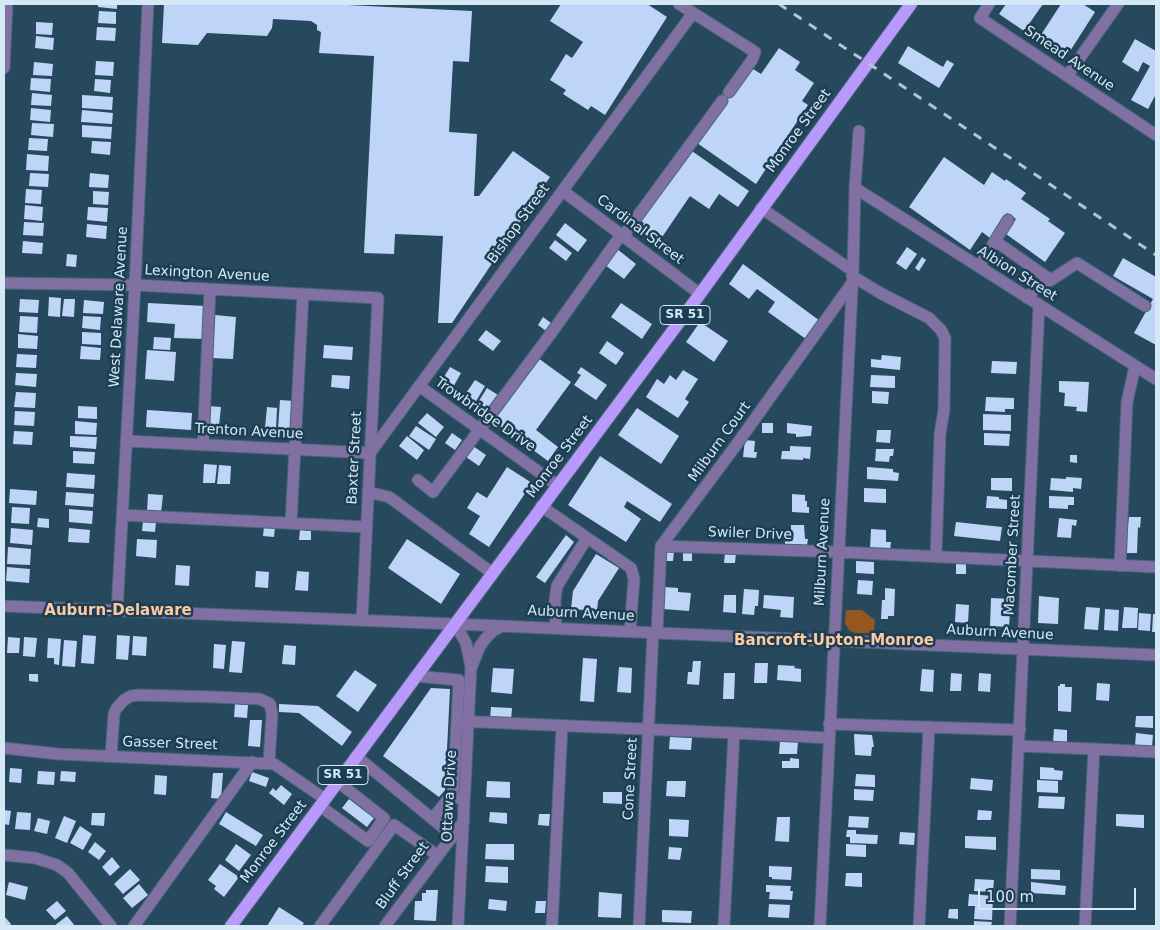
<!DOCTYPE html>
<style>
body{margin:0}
#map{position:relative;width:1160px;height:930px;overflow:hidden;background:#27495e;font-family:"DejaVu Sans",sans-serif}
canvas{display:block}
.frame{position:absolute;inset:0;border:5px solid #d5e8f5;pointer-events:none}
.scale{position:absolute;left:978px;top:888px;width:158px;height:22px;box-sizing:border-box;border:2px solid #d5e8f5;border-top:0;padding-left:6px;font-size:15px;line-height:18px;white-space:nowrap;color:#d5e8f5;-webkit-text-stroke:4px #1c3e53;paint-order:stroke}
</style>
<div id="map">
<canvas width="1160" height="930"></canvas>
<div class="frame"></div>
<div class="scale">100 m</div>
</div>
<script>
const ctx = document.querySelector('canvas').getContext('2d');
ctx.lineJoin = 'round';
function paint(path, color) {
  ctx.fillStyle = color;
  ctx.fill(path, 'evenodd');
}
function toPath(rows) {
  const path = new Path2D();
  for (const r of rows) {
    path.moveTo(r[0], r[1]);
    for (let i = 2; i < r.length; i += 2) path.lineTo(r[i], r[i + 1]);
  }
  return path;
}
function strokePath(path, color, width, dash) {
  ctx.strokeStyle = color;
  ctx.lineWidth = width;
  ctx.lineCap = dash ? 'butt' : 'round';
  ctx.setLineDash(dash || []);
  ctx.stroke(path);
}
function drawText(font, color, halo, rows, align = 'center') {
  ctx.font = font + ' "DejaVu Sans",sans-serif';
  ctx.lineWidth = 5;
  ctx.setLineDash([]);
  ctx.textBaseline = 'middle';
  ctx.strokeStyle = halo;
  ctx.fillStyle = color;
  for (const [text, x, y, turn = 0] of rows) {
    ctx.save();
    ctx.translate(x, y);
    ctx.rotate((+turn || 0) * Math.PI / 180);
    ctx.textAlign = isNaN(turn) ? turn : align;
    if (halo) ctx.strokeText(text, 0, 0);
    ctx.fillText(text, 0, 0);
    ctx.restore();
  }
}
paint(toPath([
 [846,610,862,610,875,620,874,633,855,633,849,630,845,623]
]), '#955720');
paint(toPath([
 [98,4,117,4,117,9,98,7],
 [164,4,326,4,472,11,469,62,453,61,449,132,477,134,474,196,479,196,513,151,550,177,452,323,438,323,443,236,395,234,394,254,364,253,374,56,319,53,321,32,317,30,317,25,311,21,273,19,272,28,267,36,207,33,198,45,162,43],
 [561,4,647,4,667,17,605,115,591,106,588,110,563,94,566,90,550,80,566,54,572,58,583,42,550,21],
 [1006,4,1043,4,1024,31,999,14],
 [1061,4,1083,4,1095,12,1065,59,1037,41],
 [99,11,116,12,116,24,98,23],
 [36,22,53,23,52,35,36,34],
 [97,27,116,28,115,41,96,40],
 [36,36,54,38,53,50,35,48],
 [1135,39,1156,51,1156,94,1148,109,1131,100,1150,66,1143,62,1138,72,1122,62],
 [908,46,943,67,947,60,954,64,939,88,898,63],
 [779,48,800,62,795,70,814,83,802,101,808,105,756,184,697,143,725,89,750,67,761,74],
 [96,61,114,62,113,76,95,75],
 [34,62,53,64,52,76,33,75],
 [31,78,51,79,50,92,30,90],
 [95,79,111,80,110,93,94,91],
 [32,93,52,95,51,106,31,105],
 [82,95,113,97,112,110,82,108],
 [31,108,51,110,50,122,30,120],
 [82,110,113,113,112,124,81,122],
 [32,123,54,124,53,137,31,135],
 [82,125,112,127,111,139,82,137],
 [29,138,48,139,47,151,28,150],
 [92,141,111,142,110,155,91,153],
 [689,149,749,191,738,207,719,194,709,209,690,196,658,243,639,230,644,223,641,221],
 [27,154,49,156,48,171,26,170],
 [944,157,984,185,992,172,1005,181,1006,179,1026,193,1021,199,1050,219,1048,221,1065,233,1045,262,1006,234,1016,219,1007,213,990,238,982,232,970,250,909,207],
 [30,173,49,174,48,187,29,186],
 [90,173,109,175,108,188,89,187],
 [26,189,42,190,41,204,25,203],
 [93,191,109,192,108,205,93,204],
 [25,205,43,207,42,221,24,219],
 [88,207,108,208,107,222,87,220],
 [24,222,44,223,43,236,23,235],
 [565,223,587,240,578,252,556,235],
 [87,224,107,226,106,239,86,237],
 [555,240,572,253,566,261,549,248],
 [23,241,43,243,42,254,22,253],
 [907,247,917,254,906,270,896,263],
 [617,249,636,264,624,279,605,265],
 [67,254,77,255,76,267,66,266],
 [922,257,926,260,919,271,915,268],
 [1123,258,1156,277,1156,345,1134,333,1153,299,1113,276],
 [743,264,820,321,806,339,768,312,775,302,757,289,749,299,729,284],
 [49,297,61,298,60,317,48,316],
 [20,299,39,300,38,313,19,312],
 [64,299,75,299,74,317,62,316],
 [84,300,104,302,103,314,83,313],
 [148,303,205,306,204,339,174,338,175,324,147,322],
 [621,303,652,324,642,339,611,317],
 [215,315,236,317,233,359,212,358],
 [20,316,38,317,37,333,19,332],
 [83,316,101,317,100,330,82,328],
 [543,317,551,323,546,331,538,325],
 [700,322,728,341,714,362,686,342],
 [486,330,501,341,493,351,478,340],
 [82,332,101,333,101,345,82,344],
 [18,334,38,336,37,349,18,348],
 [154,337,171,338,170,350,153,349],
 [607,341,624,353,616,365,599,353],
 [324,345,353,347,352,360,323,358],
 [81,346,101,348,100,360,80,359],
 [147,350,176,352,174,381,145,379],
 [17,354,37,355,36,368,16,367],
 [882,355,901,357,900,370,871,367,871,359,881,360],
 [538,358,571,382,536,430,558,447,548,461,492,420],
 [992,361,1017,362,1016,374,991,373],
 [450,367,461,373,452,389,441,382],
 [581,367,607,385,596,400,574,385,581,375,577,373],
 [683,370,698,379,685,399,689,402,678,418,646,397,657,379,664,384,670,375,676,380],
 [16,373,37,374,36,387,15,385],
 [332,375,350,376,349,389,331,387],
 [871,375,895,376,895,388,870,387],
 [475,380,485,386,475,403,464,396],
 [1059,381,1089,382,1087,412,1076,411,1077,407,1064,406,1065,393,1059,392],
 [487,388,498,395,488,411,477,404],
 [872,391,889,392,888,404,872,403],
 [16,392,36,393,35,408,14,407],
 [986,397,1014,398,1014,409,1005,409,1005,412,985,411],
 [280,400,294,401,292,430,278,429],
 [78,406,97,407,97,419,78,418],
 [208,406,221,407,219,426,207,425],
 [267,407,277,408,276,429,265,428],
 [637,408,679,436,661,464,618,435],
 [147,410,192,413,191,430,146,427],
 [15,411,35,412,34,426,14,425],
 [427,413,444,427,436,437,418,423],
 [983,414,1011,415,1011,431,983,430],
 [75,421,97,423,96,435,75,434],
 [762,423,773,423,773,433,762,433],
 [787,423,812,426,811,436,796,437,796,434,787,433],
 [416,426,436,439,429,450,409,436],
 [877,430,891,430,890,443,876,442],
 [14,431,33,432,32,445,13,444],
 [452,433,462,440,455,450,445,443],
 [984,433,1010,434,1009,446,984,445],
 [70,436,97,437,96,449,70,447],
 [407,436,424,450,417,460,399,446],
 [745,440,755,441,754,452,757,452,756,458,743,457],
 [473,446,486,455,479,466,466,457],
 [790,446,811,447,810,459,803,458,803,460,781,459,782,451,790,451],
 [876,449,894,449,893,456,890,456,889,462,875,461],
 [73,451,95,452,94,464,73,463],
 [1070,455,1077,455,1077,463,1070,462],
 [600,456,672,504,660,522,627,501,624,507,641,519,626,542,568,505],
 [204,464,217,465,215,483,203,483],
 [219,465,231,466,230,484,217,484],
 [507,467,532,483,489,547,469,534,480,516,467,508,477,492,487,498],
 [867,467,893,469,893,472,899,473,898,481,867,479],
 [67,473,95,475,94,489,66,487],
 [1066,477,1082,478,1081,489,1073,488,1073,492,1050,490,1051,478,1066,479],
 [991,478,1012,478,1012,491,991,490],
 [864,488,886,489,886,503,864,502],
 [10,489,37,491,36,505,9,503],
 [66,492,94,494,93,507,65,505],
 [148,494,163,495,161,513,147,512],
 [792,494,805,495,805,501,807,501,807,507,809,507,809,513,792,512],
 [987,496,999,497,999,499,1007,500,1007,509,986,508],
 [1049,496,1074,497,1074,505,1068,505,1068,509,1049,508],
 [12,507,30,508,29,524,11,523],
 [69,509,93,511,92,524,69,522],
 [1129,517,1141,517,1140,528,1138,527,1137,553,1124,553],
 [38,518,49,519,49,528,37,527],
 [1059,518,1077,520,1076,526,1072,525,1071,538,1057,537],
 [143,521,156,522,155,532,142,531],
 [956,522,1002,527,1000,541,954,536],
 [791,525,804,525,805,539,808,539,807,545,785,544,785,536,791,536],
 [264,527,275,527,274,537,263,536],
 [11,528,33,530,32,545,10,543],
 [69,528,90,530,89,543,68,542],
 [871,529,886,530,886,542,891,542,890,550,870,549],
 [300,530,311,531,311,540,299,540],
 [566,535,574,542,545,583,536,577],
 [137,539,157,540,156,558,136,556],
 [407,539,460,574,441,604,388,568],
 [8,547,31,549,30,565,7,564],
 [666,550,674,551,673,561,666,561],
 [683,551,692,551,692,561,683,561],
 [725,552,736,553,735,563,724,563],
 [596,554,619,568,598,601,597,611,571,609,573,591],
 [856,561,874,562,874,574,856,573],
 [956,563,966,563,966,574,956,574],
 [176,565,190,566,189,586,175,585],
 [7,567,30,569,29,583,6,581],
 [256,571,269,572,268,588,255,587],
 [297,571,309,572,308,591,295,590],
 [858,580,873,581,872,595,857,594],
 [664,587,678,588,678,592,691,593,689,611,663,609],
 [885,588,895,589,894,616,888,616,888,619,881,619,882,600,885,600],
 [744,589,759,590,758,606,755,606,754,615,742,614],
 [724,595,736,595,736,613,723,612],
 [764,595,794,597,793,618,780,617,781,610,763,608],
 [1039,596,1059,598,1058,624,1038,623],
 [991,598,1011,599,1009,627,990,626],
 [956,604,969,605,968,623,955,622],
 [1086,607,1100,608,1098,630,1084,629],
 [1124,607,1138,608,1137,628,1122,628],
 [1105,609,1119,610,1118,631,1104,630],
 [1139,613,1151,614,1150,631,1138,630],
 [1153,614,1156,614,1156,632,1152,632],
 [83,635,96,636,94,664,81,663],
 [117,635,130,636,128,660,116,659],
 [133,636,147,637,146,656,132,655],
 [8,637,20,638,19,653,7,653],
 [24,637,37,638,35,657,23,656],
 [48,638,61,639,59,665,54,664,54,658,47,658],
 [64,640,77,641,75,667,62,666],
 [232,641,245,642,242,673,229,672],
 [214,644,226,645,224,669,213,668],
 [284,645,296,646,295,665,282,664],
 [583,658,597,659,594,702,580,701],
 [693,661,701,661,699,685,687,684,688,672,692,672],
 [755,663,768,663,767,683,754,683],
 [778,665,795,666,794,668,801,669,801,682,777,680],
 [619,667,632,668,631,693,617,692],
 [493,668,514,669,512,694,491,692],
 [922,669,934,670,933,692,920,691],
 [355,670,377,685,358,712,336,696],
 [724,673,735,673,734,699,723,699],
 [951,673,962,674,961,691,950,691],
 [979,673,991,674,990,692,978,691],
 [29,674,38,674,38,682,29,681],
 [1097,683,1110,684,1109,701,1096,700],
 [1060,684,1065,684,1065,687,1072,687,1071,712,1058,711,1058,686,1060,686],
 [431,688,450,689,445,790,439,797,383,756],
 [235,704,248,705,247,718,234,717],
 [279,704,318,706,352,732,342,746,299,713,279,712],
 [491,707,512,708,511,721,490,720],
 [1136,716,1153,716,1153,728,1135,727],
 [250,720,262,720,260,747,248,746],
 [1054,729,1067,730,1067,742,1053,742],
 [1136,733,1153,735,1152,747,1135,746],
 [854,734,872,735,874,747,872,747,871,756,855,755],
 [670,737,692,738,691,750,669,749],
 [780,741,798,741,797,754,779,754],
 [790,758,799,759,799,768,782,768,782,761,790,761],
 [1040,767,1054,768,1054,770,1063,771,1062,780,1040,779],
 [10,768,22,769,21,783,9,782],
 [38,771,55,772,54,785,37,784],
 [61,771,76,772,75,782,60,781],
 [252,772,269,778,266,787,249,781],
 [213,773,223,773,221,799,211,798],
 [856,774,875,775,875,787,855,786],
 [155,775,167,776,166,795,154,794],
 [971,778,993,780,992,791,970,789],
 [1037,780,1058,781,1058,793,1037,792],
 [487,781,510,782,510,798,486,797],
 [667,781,686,781,685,797,666,796],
 [281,785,292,794,284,805,269,793,273,788,276,791],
 [854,789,874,790,873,801,854,800],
 [603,792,622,792,622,804,603,803],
 [1039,796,1065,797,1064,809,1038,808],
 [349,799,374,818,367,827,342,808],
 [4,810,11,811,9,825,4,824],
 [978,810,992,811,991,820,977,820],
 [17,812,31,813,30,830,15,829],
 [226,812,263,835,256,846,219,824],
 [490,812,507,813,507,824,489,822],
 [92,813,105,813,104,826,91,825],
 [539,814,550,814,549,826,538,825],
 [1116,814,1144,815,1144,828,1116,826],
 [64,816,76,821,67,843,55,838],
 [849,816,869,817,868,828,848,827],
 [777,817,790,817,789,842,775,841],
 [38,818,50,821,47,834,34,831],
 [669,819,689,820,688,837,669,836],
 [80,826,92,834,83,850,70,843],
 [847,830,856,830,856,834,878,835,877,844,850,843,850,837,846,837],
 [900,832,915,833,914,845,899,844],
 [965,836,996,837,996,850,965,848],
 [95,842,106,851,99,860,88,852],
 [236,844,251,855,239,871,225,860],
 [486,844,514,844,514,860,485,859],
 [846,844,866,845,866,857,846,856],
 [669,847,682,848,680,860,668,859],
 [112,857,120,867,110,876,102,867],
 [220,864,239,877,224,897,214,889,216,886,208,880],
 [486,866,508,867,508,883,485,882],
 [769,866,792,867,791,880,772,879,772,877,769,877],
 [130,869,140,880,123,894,114,884],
 [1031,869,1060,870,1060,880,1031,879],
 [846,873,862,873,862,887,845,886],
 [975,879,994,880,993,892,974,891],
 [9,882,28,887,25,900,6,895],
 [1031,882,1066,886,1065,895,1031,893],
 [139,884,148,895,132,908,123,898],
 [766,885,791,886,790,891,793,891,792,900,769,899,770,892,766,892],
 [426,890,438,890,436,921,414,920,415,901,422,901,422,893,426,893],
 [599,892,622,894,621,918,598,917],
 [969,894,993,896,992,920,974,919,975,906,968,906],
 [489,899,507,901,506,911,488,909],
 [57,901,66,911,55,920,46,910],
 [536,901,546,901,545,913,535,913],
 [769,904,790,905,789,918,768,917],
 [279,907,304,923,302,926,267,926],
 [949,909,958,909,958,919,948,918],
 [662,910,692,911,691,923,662,922],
 [4,916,11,924,9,926,4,926],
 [67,916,75,926,54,926],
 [974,921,992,922,991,926,974,926]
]), '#bfd5f8');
const minor = toPath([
 [679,4,755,52,752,60,729,92],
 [989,4,980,18,1156,135],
 [4,68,7,4],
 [1067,76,1118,4],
 [855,188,859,131],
 [563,191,700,294],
 [761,208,853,271],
 [623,236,722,101],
 [995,241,1008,220],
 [979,267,995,241,1051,280,1036,288,1027,298],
 [852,276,882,294,929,318,941,330,945,338,944,410,940,434,936,557],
 [1051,280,1077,263,1145,306],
 [4,283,135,285,378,298,362,620],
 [419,386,557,485],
 [127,441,370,453,693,13],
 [203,445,210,289],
 [418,480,433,492,552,332,621,235],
 [368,492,389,497,396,502,492,573],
 [541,506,631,568,634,579,630,631],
 [123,515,366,527],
 [291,523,303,294],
 [661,546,838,552,1156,567],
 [1120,566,1127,402,1135,366],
 [4,606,455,624,1156,655],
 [117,611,135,285,148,4],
 [455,624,466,643,471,667,458,926],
 [556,628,555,600,557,586,587,538],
 [657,633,661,546,734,448,852,283],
 [472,666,480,646,486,638,493,631,502,626],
 [416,676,459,680,453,797],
 [457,721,734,733,724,926],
 [829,724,1020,730],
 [734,733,829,738],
 [1019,746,1094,749,1085,926],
 [4,748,58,754,274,764,325,799],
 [1094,749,1156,752],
 [111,756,114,714,116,709,124,700,131,696,138,695,215,697,260,699,270,704,272,714,269,763],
 [356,756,452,835],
 [320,806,368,841,384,818,338,782],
 [433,818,450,797,459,798],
 [4,855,35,858,57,865,68,873,111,926],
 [134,926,252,762],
 [320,926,394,825,437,855],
 [385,926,464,821],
 [552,926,562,726],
 [639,926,653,633],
 [820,926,853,271,855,188,1156,379],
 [919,926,929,727],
 [1010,926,1039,306]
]);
const major = toPath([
 [231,926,700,294,911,4]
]);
strokePath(minor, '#466679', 13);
strokePath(major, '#466679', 14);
strokePath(minor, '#8071a2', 11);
strokePath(major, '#ba99fd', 12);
strokePath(toPath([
 [779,4,1156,255]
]), '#b1c7d6', 3, [9, 9]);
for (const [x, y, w] of [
 [685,315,50],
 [343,775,50]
]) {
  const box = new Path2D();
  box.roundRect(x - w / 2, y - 9.5, w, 19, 4);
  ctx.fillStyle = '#1c3e53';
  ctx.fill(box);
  strokePath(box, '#d5e8f5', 1);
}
drawText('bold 12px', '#d5e8f5', null, [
 ["SR 51",685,315],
 ["SR 51",343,775]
]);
drawText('14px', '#d5e8f5', '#1c3e53', [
 ["Smead Avenue",1069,59,34],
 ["Monroe Street",799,131,-54],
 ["Bishop Street",519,224,-54],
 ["Cardinal Street",640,230,37],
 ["Lexington Avenue",207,274,3],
 ["Albion Street",1017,274,32],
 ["West Delaware Avenue",119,307,-87],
 ["Trowbridge Drive",485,415,35],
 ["Trenton Avenue",249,432,3],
 ["Milburn Court",720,442,-54],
 ["Monroe Street",560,457,-53],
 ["Baxter Street",355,458,-87],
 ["Swiler Drive",750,534,2],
 ["Milburn Avenue",823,552,-87],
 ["Macomber Street",1013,555,-87],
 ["Auburn Avenue",581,614,3],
 ["Auburn Avenue",1000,633,3],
 ["Gasser Street",170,744,2],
 ["Cone Street",631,779,-87],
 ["Ottawa Drive",450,796,-87],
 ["Monroe Street",274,842,-53],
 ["Bluff Street",403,876,-54]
]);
drawText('bold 15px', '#fec9a1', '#1c3e53', [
 ["Auburn-Delaware",118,611],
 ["Bancroft-Upton-Monroe",834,641]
]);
</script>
